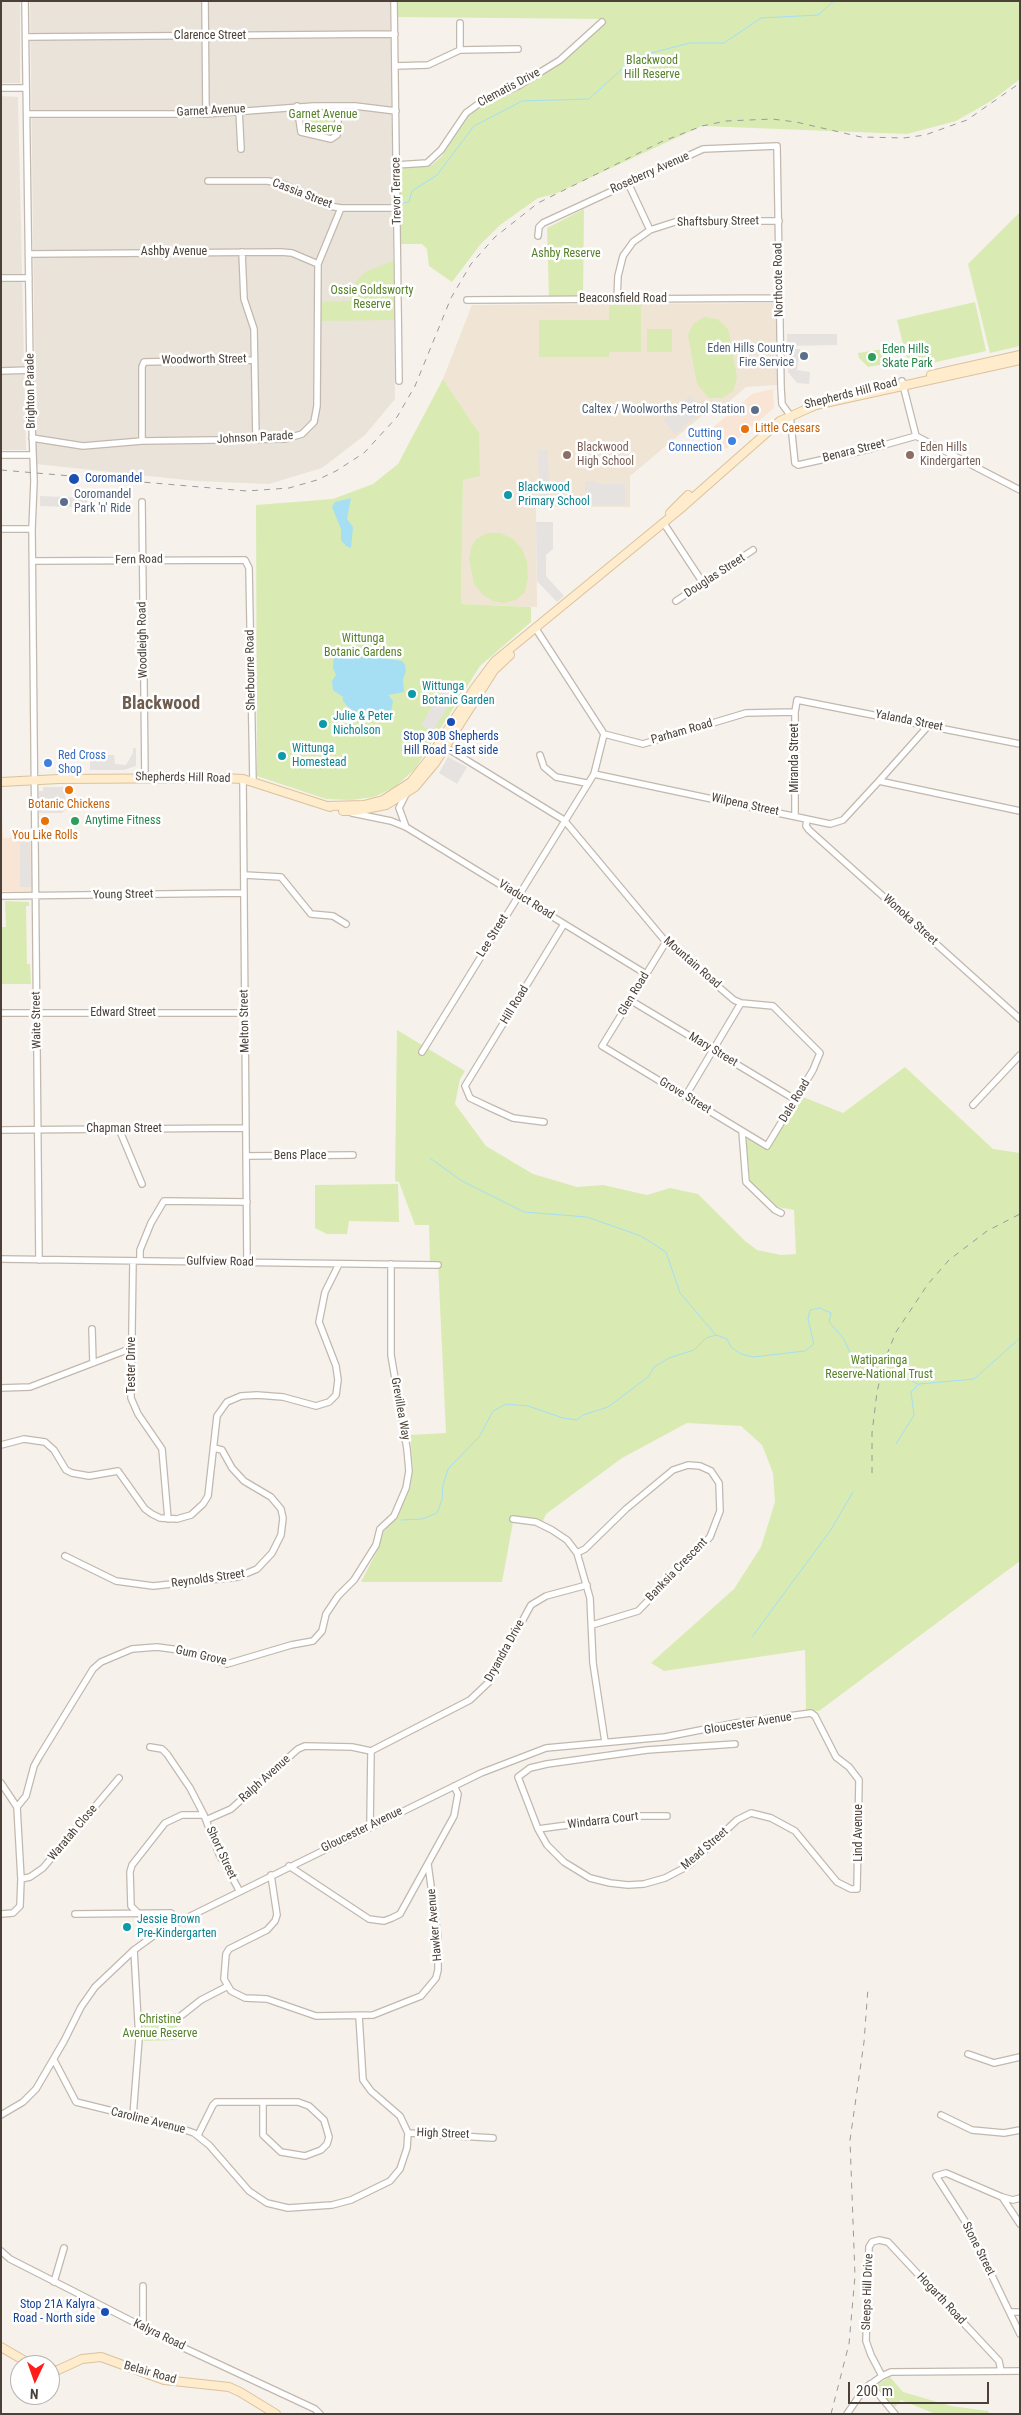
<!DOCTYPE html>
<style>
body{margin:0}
#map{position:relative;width:1021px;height:2415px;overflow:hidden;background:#f6f1eb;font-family:"Roboto Condensed",sans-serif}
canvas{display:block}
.frame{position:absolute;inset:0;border:2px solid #4b4138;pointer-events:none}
.north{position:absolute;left:10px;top:2355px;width:50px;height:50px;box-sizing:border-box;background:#fff;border:1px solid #b7b3af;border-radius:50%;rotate:183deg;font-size:14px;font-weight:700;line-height:20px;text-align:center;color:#4b4138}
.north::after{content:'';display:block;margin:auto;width:18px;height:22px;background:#ff1e19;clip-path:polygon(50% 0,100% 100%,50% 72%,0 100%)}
.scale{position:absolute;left:848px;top:2382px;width:141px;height:22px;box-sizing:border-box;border:2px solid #4b4138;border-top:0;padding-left:6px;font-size:15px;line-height:18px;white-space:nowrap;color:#4b4138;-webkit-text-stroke:4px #fff;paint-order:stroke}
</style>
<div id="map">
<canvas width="1021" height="2415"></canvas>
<div class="frame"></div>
<div class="north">N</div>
<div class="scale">200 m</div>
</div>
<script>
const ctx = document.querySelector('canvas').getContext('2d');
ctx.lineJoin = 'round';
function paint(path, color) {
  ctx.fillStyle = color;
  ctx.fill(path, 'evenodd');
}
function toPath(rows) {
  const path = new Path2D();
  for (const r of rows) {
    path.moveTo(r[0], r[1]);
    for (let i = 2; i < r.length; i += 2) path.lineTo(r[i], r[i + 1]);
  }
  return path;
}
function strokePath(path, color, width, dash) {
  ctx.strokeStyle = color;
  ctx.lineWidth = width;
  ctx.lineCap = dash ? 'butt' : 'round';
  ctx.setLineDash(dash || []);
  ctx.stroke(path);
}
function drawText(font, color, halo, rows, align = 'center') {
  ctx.font = font + ' "Roboto Condensed",sans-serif';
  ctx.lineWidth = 5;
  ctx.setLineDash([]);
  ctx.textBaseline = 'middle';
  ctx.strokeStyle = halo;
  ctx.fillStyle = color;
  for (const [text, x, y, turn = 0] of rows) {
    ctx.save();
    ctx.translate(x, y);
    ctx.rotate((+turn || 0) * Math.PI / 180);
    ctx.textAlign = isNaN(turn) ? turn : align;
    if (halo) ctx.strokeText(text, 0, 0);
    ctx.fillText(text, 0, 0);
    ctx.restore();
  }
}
paint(toPath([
 [1,1,20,1,20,83,1,83],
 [30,1,390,1,395,399,365,435,322,468,269,484,196,481,36,464],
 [1,96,18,97,26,450,1,450]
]), '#eae3d9');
paint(toPath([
 [773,389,774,408,726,449,710,430,752,394],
 [1,787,3,838,33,837,34,891,1,891]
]), '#f8e5d6');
paint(toPath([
 [776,303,777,385,746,387,716,413,704,414,630,476,630,507,536,507,537,607,461,604,463,479,479,433,443,379,472,305]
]), '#f0e4d5');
paint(toPath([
 [398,1,1020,1,1020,79,991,101,956,121,907,134,702,126,555,194,538,198,500,225,480,245,452,282,429,266,427,249,422,244,401,244,398,175,404,168,432,165,442,156,465,117,482,104,513,92,562,61,606,19,398,17],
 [338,107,336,134,331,137,302,131,299,108],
 [584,209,583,297,549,298,547,228],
 [1020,212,1020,346,990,353,968,264],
 [393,261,395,320,319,321,319,302,350,301,349,291,358,279,367,271],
 [975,302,986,351,909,368,897,320],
 [609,305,641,305,641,352,609,352,609,357,539,357,539,320,609,320],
 [704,317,717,319,727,328,729,333,737,378,733,391,722,398,709,398,697,384,688,335,693,324],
 [647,329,672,329,672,352,647,352],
 [884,349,885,357,880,365,868,367,859,358,858,353],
 [443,379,479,433,480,476,463,480,461,604,531,607,531,622,480,666,415,769,395,787,374,797,351,800,326,799,257,776,256,505,333,499,373,484,398,464],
 [487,533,501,533,513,539,522,549,527,562,528,578,525,592,516,600,504,603,493,601,483,595,474,584,469,559,471,548,476,539],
 [5,901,29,902,29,906,26,906,27,964,30,964,31,984,1,984,1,927,6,927],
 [397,1030,465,1071,460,1079,455,1104,486,1146,533,1174,577,1187,603,1185,647,1195,670,1188,698,1194,745,1241,757,1250,781,1255,796,1254,794,1210,778,1207,750,1181,746,1138,767,1150,803,1097,843,1113,905,1067,993,1149,1020,1153,1020,1561,819,1711,806,1711,805,1650,664,1671,651,1663,734,1589,761,1547,775,1502,773,1473,762,1445,741,1426,687,1423,622,1458,546,1514,543,1521,514,1517,502,1582,361,1582,377,1551,383,1532,398,1515,410,1489,413,1470,410,1435,446,1433,438,1262,430,1261,429,1225,415,1225,399,1182,395,1181],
 [398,1184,399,1222,349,1221,347,1234,327,1234,315,1228,315,1185],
 [176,2013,177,2040,144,2041,143,2014],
 [890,2377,903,2392,951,2406,988,2411,990,2414,935,2414,901,2400,895,2407,876,2385]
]), '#d9ebb3');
paint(toPath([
 [787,334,837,334,837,345,787,346],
 [789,349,800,349,797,370,810,372,809,384,797,383,788,372],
 [690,396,703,410,675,434,663,420],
 [538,450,548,450,549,501,544,504,540,504],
 [585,481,595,481,599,484,625,484,625,505,585,505],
 [40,496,88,498,87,508,40,506],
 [536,522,553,522,553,549,546,555,546,576,564,596,557,602,537,581],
 [444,686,456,693,433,731,421,725],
 [133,748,136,748,136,766,124,770,90,770,90,758,106,758,107,755,114,755,115,764,126,765,133,753],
 [448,757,467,767,457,784,439,773],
 [43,787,65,787,66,809,62,813,39,813,39,791,43,791],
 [20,842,30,842,31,887,20,887]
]), '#e5e2df');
paint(toPath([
 [351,498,347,519,353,527,351,548,346,546,341,540,341,529,332,507,335,502],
 [334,650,402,661,405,665,406,671,403,679,404,692,388,695,393,701,391,712,385,718,367,718,350,709,343,701,343,697,333,690,332,681,336,675,333,668]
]), '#a6def4');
strokePath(toPath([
 [400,203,409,202,412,191,437,175,474,126,522,101,589,99,635,57,690,43,724,43,761,18,818,15,834,1],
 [430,1158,462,1181,524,1212,587,1217,641,1236,666,1252,680,1293,716,1335],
 [912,1381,918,1384],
 [896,1444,914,1415,911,1392,919,1384,974,1379,1020,1338],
 [401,1520,422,1519,437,1513,442,1500,443,1485,448,1469,479,1437,493,1411,506,1404,528,1406,563,1418,577,1420,583,1415,608,1407,648,1377,654,1367,669,1358,694,1350,706,1338,716,1335,727,1339,731,1347,741,1354,753,1357,805,1351,814,1344,808,1319,810,1310,820,1308,831,1313,829,1322,844,1339,859,1373],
 [752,1637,830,1531,853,1492]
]), '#a6def4', 1);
const street = toPath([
 [25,1,30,370,34,481,32,529,39,1260],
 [205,1,206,114],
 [394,1,399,381],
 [460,23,460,50],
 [26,37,395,34],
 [395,66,428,65,460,50,518,49],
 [1,88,26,88],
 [297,106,301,132,331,139,337,135,339,106],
 [239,110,241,149],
 [27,114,206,114,314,106,355,106,396,111],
 [396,165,427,163,441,150,466,113,481,102,518,86,560,60,602,22],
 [208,181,268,181,283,184,329,206,341,208,397,208],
 [628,183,650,230],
 [538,236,539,227,543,223,703,149,777,146,781,388,782,404,790,415,795,463,798,465,870,449,916,436],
 [242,252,244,299,254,329,256,439],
 [29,254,281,252,292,253,318,264],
 [1,278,29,278],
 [617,299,618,276,623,256,633,242,650,230,678,221,779,221],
 [467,300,779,298],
 [1,371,30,370],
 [902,381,916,436],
 [916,436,1020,490],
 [32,438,83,446,142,441,285,439,302,434,314,422,317,406,318,264,341,208],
 [142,441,142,367,144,362,254,360],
 [1,455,33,455],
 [142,502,145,778],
 [663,522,703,583],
 [1,529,32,529],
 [33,561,245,560,249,568,253,782],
 [676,601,753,550],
 [536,629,604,734,643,744,746,713,795,712],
 [442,745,564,820,666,942,734,1000,741,1003,773,1006,820,1053,813,1070,767,1146,602,1046,666,942],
 [540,755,544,767,556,777,586,783],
 [594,774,604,734],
 [243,779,247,1262],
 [879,781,929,725],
 [406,794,399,808,406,827],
 [352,813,391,821,406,827,646,974],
 [795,816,795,712,797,700,1020,744],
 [807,819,806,826,809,830,1020,1019],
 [244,875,281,877,311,914,333,916,346,924],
 [1,896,244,893],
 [630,1000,796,1100],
 [1,1013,245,1013],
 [422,1052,594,774,830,824,843,820,879,781,1020,811],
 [685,1097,741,1003],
 [973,1105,1020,1055],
 [544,1122,513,1118,491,1108,470,1098,465,1086,564,924],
 [119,1129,142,1184],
 [1,1130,246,1128],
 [742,1131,746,1182,775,1210,781,1213],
 [246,1156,353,1155],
 [1,1259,438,1265],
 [133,1261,131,1398,138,1414,162,1449,168,1519],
 [140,1261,140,1250,151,1223,164,1201,247,1202],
 [92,1329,93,1363],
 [1,1388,30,1387,132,1348],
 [1,1445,24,1439,45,1442,54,1450,66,1470,72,1473,89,1476,118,1471,145,1509,152,1514,160,1518,177,1519,191,1515,203,1504,208,1496,217,1416,227,1402,241,1396,257,1395,283,1397,316,1406,329,1402,336,1395,338,1380,336,1366,319,1322,325,1292,339,1264],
 [513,1519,536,1522,552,1530,567,1540,577,1553,590,1598,593,1663,605,1742],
 [577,1553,585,1549,626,1509,673,1470,688,1465,700,1466,711,1471,719,1483,720,1511,710,1537,638,1611,592,1625],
 [65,1556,116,1581,153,1586,238,1577,257,1569,272,1553,281,1535,283,1518,281,1509,271,1497,244,1481,232,1468,222,1450,214,1448],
 [150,1747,162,1749,167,1754,190,1788,204,1815,219,1854,239,1890],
 [371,1751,470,1700,489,1682,531,1605,546,1596,587,1585],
 [1,1783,17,1807,21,1879,20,1906,13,1913,1,1914],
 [17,1807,26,1796,34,1766,39,1757,93,1669,101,1662,132,1649,157,1647,187,1651,227,1664,291,1645,313,1641,322,1631,326,1614,338,1596,354,1580,376,1545,380,1529,394,1516,406,1488,409,1471,407,1449,391,1355,391,1264],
 [206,1820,231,1809,298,1749,305,1746,352,1747,371,1751,370,1825],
 [538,1829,635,1816,667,1816],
 [289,1866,369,1919,384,1921,392,1918,400,1914,454,1816,458,1794,454,1786],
 [271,1875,277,1915,275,1921,267,1930,229,1949,226,1954,224,1979,231,1991,245,1998,267,1999,316,2016,373,2015,421,1996,436,1978,438,1970,438,1938,428,1864],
 [21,1879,30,1877,43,1868,119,1778],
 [137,1912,131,1906,130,1872,132,1865,165,1823,182,1815,204,1815],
 [75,1914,171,1913,177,1921],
 [182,2015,201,2000,228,1986],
 [968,2054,994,2063,1020,2057],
 [54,2060,76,2102,177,2127,194,2133,209,2145,249,2191,267,2203,288,2208,332,2205,351,2200,390,2181,400,2169,407,2148,408,2133,400,2116,371,2091,363,2080,359,2016],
 [1,2115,23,2102,36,2089,64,2041,81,2007,95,1987,134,1950,160,1931,481,1773,546,1748,665,1737,736,1723,811,1713,815,1716,836,1757,849,1767,859,1780,857,1889,851,1889,837,1882,795,1831,771,1818,751,1813,737,1820,688,1866,665,1878,644,1884,628,1885,610,1883,590,1878,564,1862,547,1845,538,1829,518,1777,530,1768,547,1764,647,1750,735,1744],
 [941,2115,972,2130,1004,2133,1020,2130],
 [133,2116,139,2039,134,1950],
 [408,2133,493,2138],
 [198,2135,213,2105,216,2102,298,2102,309,2106,324,2120,329,2137,327,2144,321,2150,305,2156,281,2152,263,2135,263,2102],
 [1002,2197,1020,2224],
 [1020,2198,1013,2200,1002,2197,946,2173,936,2176,968,2226,1020,2334],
 [1,2251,10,2259,75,2292,184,2348,315,2409,320,2414],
 [54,2282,64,2248],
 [143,2286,143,2327],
 [1010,2312,1020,2312],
 [882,2376,891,2372,1020,2371],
 [870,2384,895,2414],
 [847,2414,864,2389,882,2376,871,2355,866,2341,869,2247,872,2242,879,2240,888,2242,999,2361,1001,2371]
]);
const secondary = toPath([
 [931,375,1020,355],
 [670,513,688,495],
 [1,782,59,779,221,778,243,779,330,807],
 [327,806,364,805,383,800,411,782,429,759,474,689,495,661,679,510,780,421,816,405,1020,360],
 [343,811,355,811,386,805,415,787,435,763,494,670,510,655],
 [1,2347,32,2365],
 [50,2370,58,2370,82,2359,101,2357,164,2380,229,2387,240,2392,276,2414]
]);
strokePath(street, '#c2b8ad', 8);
strokePath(secondary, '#dbc29c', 10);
strokePath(street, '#fff', 5.5);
strokePath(secondary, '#ffeccc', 8);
strokePath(toPath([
 [1,470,247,491,289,488,317,480,336,471,364,453,397,417,415,386,451,298,471,264,495,237,538,203,661,142,702,126,726,121,772,119,796,122,861,137,904,138,925,135,967,120,1020,83],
 [872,1473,872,1433,877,1392,885,1359,896,1332,928,1284,949,1260,987,1231,1020,1214],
 [831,2414,849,2344,855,2276,850,2140,864,2042,868,1988]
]), '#9a9a9a', 1, [6, 6]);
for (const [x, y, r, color] of [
 [804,356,5,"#5c6f8a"],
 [872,357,5,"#2e9e5b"],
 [755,410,5,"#5c6f8a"],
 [745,429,5,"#e8710a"],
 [732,441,5,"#3f7fe0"],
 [567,455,5,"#8d6e63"],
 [910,455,5,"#8d6e63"],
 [74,479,6,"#1a4fb4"],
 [508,495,5,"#0f9aa8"],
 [64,502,5,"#5c6f8a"],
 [412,694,5,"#0f9aa8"],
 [451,722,5,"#1a4fb4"],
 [323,724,5,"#0f9aa8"],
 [282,756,5,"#0f9aa8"],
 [48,763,5,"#3f7fe0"],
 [69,790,5,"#e8710a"],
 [45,821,5,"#e8710a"],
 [75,821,5,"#2e9e5b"],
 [127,1927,5,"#0f9aa8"],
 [105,2312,5,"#1a4fb4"]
]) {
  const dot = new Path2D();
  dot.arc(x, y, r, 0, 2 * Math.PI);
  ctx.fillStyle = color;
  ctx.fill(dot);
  strokePath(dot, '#fff', 2);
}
drawText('12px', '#4b4138', '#fff', [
 ["Clarence Street",210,36],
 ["Clematis Drive",509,88,-28],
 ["Garnet Avenue",211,111,-3],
 ["Roseberry Avenue",650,173,-24],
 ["Trevor Terrace",397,191,-91],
 ["Cassia Street",302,194,21],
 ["Shaftsbury Street",718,222,-1],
 ["Ashby Avenue",174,252],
 ["Northcote Road",779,280,-91],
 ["Beaconsfield Road",623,299],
 ["Woodworth Street",204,360,-1],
 ["Brighton Parade",31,391,-91],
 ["Shepherds Hill Road",851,394,-14],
 ["Johnson Parade",255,438,-3],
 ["Benara Street",854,451,-14],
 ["Fern Road",139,560,-1],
 ["Douglas Street",715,576,-33],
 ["Woodleigh Road",143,640,-91],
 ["Sherbourne Road",251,670,-91],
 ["Yalanda Street",909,721,11],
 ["Parham Road",682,732,-16],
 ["Miranda Street",795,758,-90],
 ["Shepherds Hill Road",183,778,1],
 ["Wilpena Street",745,805,12],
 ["Young Street",123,895,-1],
 ["Viaduct Road",526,900,32],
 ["Wonoka Street",910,920,42],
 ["Lee Street",493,936,-58],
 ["Mountain Road",692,963,41],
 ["Glen Road",634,994,-59],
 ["Hill Road",515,1005,-59],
 ["Edward Street",123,1013],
 ["Waite Street",37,1020,-91],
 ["Melton Street",245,1021,-91],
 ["Mary Street",713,1050,31],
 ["Grove Street",685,1096,31],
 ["Dale Road",795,1101,-59],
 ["Chapman Street",124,1129],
 ["Bens Place",300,1156],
 ["Gulfview Road",220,1262,1],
 ["Tester Drive",132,1365,-90],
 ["Grevillea Way",400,1409,80],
 ["Banksia Crescent",677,1570,-46],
 ["Reynolds Street",208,1579,-8],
 ["Dryandra Drive",505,1651,-61],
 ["Gum Grove",201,1656,13],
 ["Gloucester Avenue",748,1724,-9],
 ["Ralph Avenue",265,1779,-42],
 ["Windarra Court",603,1821,-7],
 ["Gloucester Avenue",362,1830,-26],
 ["Waratah Close",73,1833,-50],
 ["Lind Avenue",859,1833,-90],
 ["Mead Street",705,1849,-41],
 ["Short Street",221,1853,65],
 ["Hawker Avenue",435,1925,-95],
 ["Caroline Avenue",148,2121,14],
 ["High Street",443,2134,2],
 ["Stone Street",978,2249,63],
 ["Sleeps Hill Drive",868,2292,-88],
 ["Hogarth Road",941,2299,47],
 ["Kalyra Road",159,2335,26],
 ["Belair Road",150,2373,16]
]);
drawText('12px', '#558127', '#fff', [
 ["Blackwood",652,61],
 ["Hill Reserve",652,75],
 ["Garnet Avenue",323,115],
 ["Reserve",323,129],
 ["Ashby Reserve",566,254],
 ["Ossie Goldsworty",372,291],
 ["Reserve",372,305],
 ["Wittunga",363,639],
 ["Botanic Gardens",363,653],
 ["Watiparinga",879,1361],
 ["Reserve-National Trust",879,1375],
 ["Christine",160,2020],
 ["Avenue Reserve",160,2034]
]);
drawText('12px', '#4e5e75', '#fff', [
 ["Eden Hills Country",794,349],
 ["Fire Service",794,363],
 ["Caltex / Woolworths Petrol Station",745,410],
 ["Coromandel",74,495,"left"],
 ["Park 'n' Ride",74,509,"left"]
], 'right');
drawText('12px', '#27864d', '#fff', [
 ["Eden Hills",882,350],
 ["Skate Park",882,364],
 ["Anytime Fitness",85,821]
], 'left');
drawText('12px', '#c56008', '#fff', [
 ["Little Caesars",755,429,"left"],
 ["Botanic Chickens",69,805],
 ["You Like Rolls",45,836]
]);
drawText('12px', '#366cbe', '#fff', [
 ["Cutting",722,434],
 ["Connection",722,448],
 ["Red Cross",58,756,"left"],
 ["Shop",58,770,"left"]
], 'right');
drawText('12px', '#785e54', '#fff', [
 ["Blackwood",577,448],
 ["High School",577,462],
 ["Eden Hills",920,448],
 ["Kindergarten",920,462]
], 'left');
drawText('12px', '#164399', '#fff', [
 ["Coromandel",85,479],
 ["Stop 30B Shepherds",451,737,"center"],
 ["Hill Road - East side",451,751,"center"],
 ["Stop 21A Kalyra",95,2305,"right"],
 ["Road - North side",95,2319,"right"]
], 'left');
drawText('12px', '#0d838f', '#fff', [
 ["Blackwood",518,488],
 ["Primary School",518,502],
 ["Wittunga",422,687],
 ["Botanic Garden",422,701],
 ["Julie & Peter",333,717],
 ["Nicholson",333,731],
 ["Wittunga",292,749],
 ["Homestead",292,763],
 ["Jessie Brown",137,1920],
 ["Pre-Kindergarten",137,1934]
], 'left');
drawText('bold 18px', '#6e5e4f', '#fff', [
 ["Blackwood",161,704]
]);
</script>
